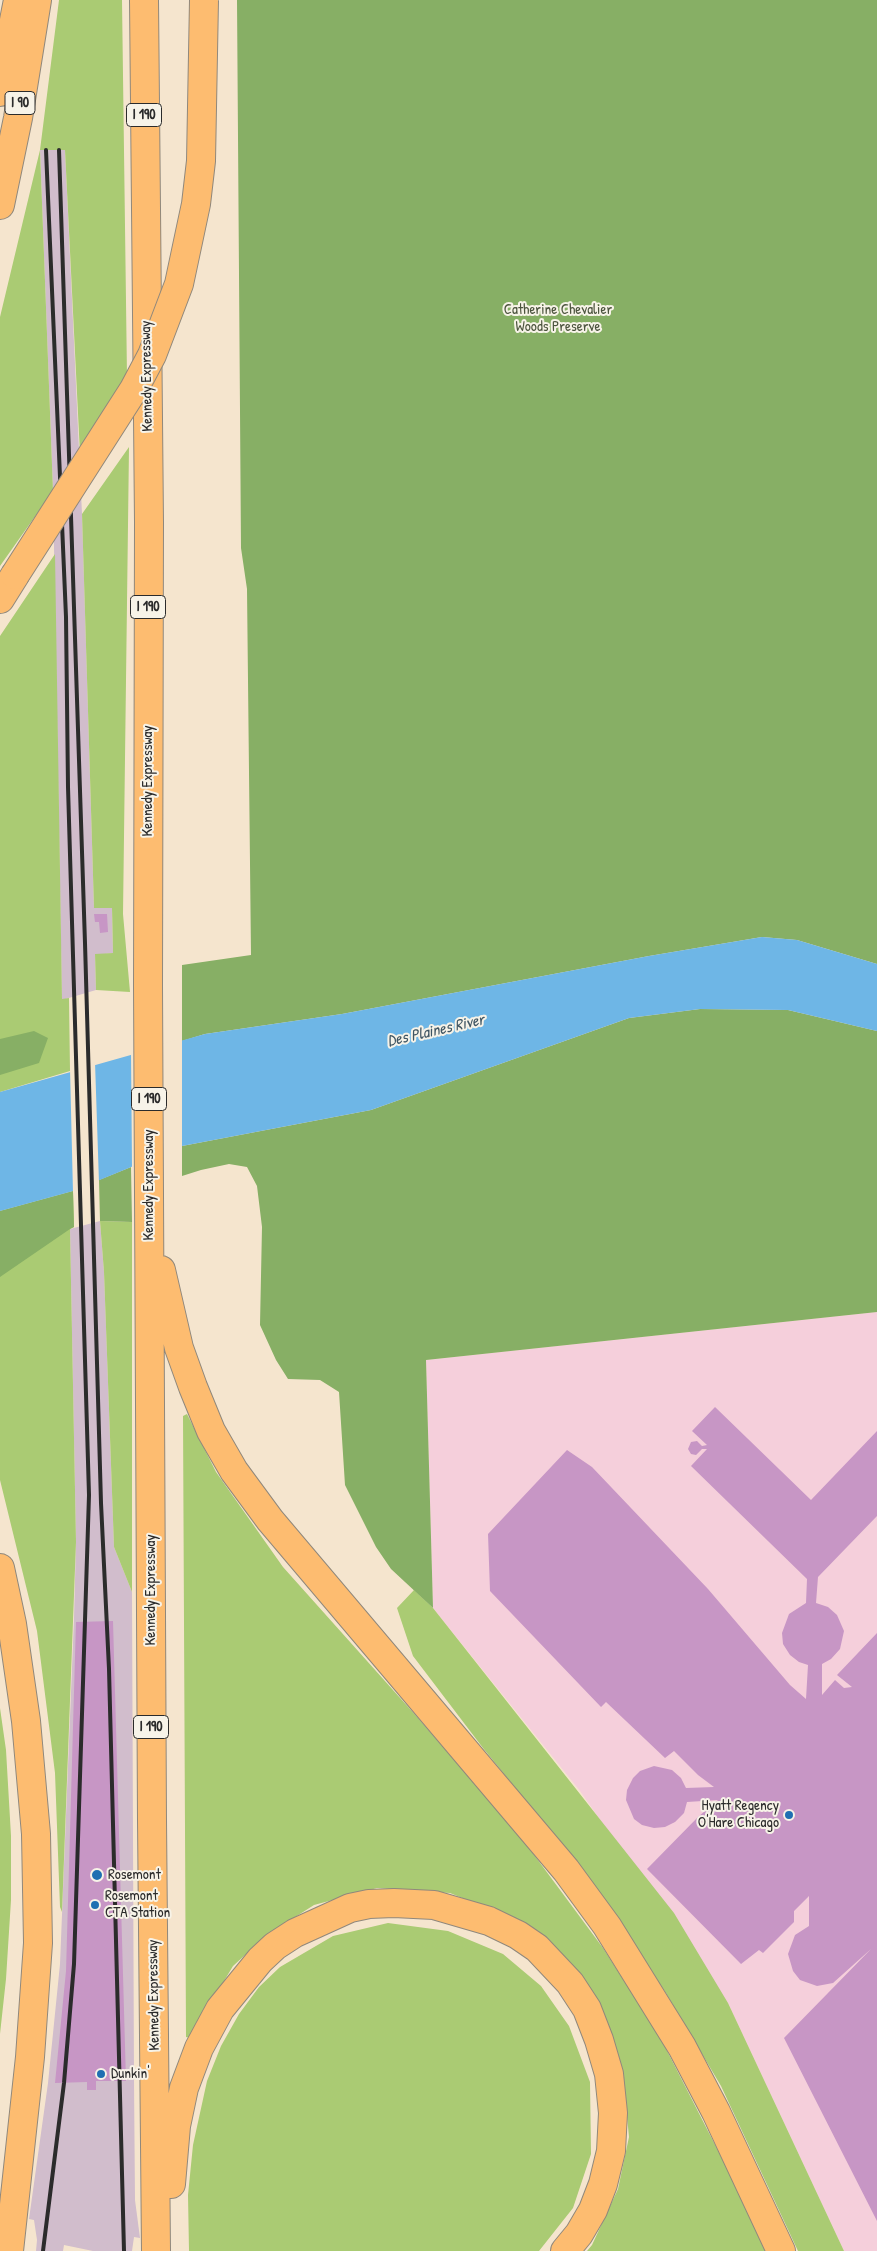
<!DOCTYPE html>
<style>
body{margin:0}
canvas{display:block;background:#f5e5ce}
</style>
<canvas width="877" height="2251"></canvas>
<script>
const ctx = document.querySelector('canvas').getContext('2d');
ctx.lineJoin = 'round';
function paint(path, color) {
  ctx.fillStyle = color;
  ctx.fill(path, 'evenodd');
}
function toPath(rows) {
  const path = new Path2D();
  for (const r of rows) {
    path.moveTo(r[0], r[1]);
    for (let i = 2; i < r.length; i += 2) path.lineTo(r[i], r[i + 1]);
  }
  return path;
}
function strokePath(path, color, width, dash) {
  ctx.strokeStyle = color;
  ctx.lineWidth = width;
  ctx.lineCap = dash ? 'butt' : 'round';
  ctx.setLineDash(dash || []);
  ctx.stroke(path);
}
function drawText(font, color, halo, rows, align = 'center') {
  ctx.font = font + ' "Patrick Hand",sans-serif';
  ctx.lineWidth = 4;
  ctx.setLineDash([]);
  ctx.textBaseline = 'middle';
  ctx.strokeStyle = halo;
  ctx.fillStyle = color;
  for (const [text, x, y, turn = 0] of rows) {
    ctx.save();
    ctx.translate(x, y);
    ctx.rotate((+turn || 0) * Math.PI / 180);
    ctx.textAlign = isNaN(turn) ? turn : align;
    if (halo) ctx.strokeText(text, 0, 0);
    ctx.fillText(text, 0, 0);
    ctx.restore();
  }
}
paint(toPath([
 [877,1312,877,2251,844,2251,728,2003,580,1791,433,1608,426,1360]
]), '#f5cfdb');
paint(toPath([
 [40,150,65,150,82,514,94,908,112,908,113,953,95,955,96,990,62,1000,53,491],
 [100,1221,104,1272,114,1547,132,1592,134,2080,135,2200,140,2238,134,2237,132,2251,93,2251,64,2245,63,2251,36,2251,37,2240,34,2220,29,2219,48,2083,60,1964,74,1618,76,1542,70,1229]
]), '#d1bdcc');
paint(toPath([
 [59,0,122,0,127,377,80,454,65,150,40,150,53,491,0,566,0,317,40,150],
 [129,447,123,914,130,992,96,990,95,954,113,953,112,908,94,908,82,514],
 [55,554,62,999,69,998,70,1071,0,1092,0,636],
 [73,1191,74,1227,70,1229,76,1542,62,1912,60,1907,55,1773,37,1631,0,1480,0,1211],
 [100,1221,132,1222,132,1592,114,1547,104,1272],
 [187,1414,216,1472,283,1567,418,1718,526,1844,603,1948,661,2039,734,2182,766,2251,587,2251,592,2245,618,2189,629,2137,623,2075,519,1921,450,1893,377,1888,314,1905,267,1935,233,1966,190,2038,186,2037,183,1416],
 [414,1590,433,1608,674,1913,728,2003,844,2251,798,2251,721,2086,666,1993,595,1886,483,1748,413,1656,397,1608],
 [0,1708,6,1750,11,1836,11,1900,6,1979,0,2034],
 [388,1923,448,1931,503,1954,541,1986,569,2026,590,2082,591,2154,573,2208,539,2251,189,2251,188,2195,193,2145,207,2081,221,2046,239,2014,259,1987,280,1967,333,1936]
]), '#aacb73');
paint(toPath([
 [237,0,877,0,877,964,797,940,762,937,649,956,342,1014,205,1034,182,1041,182,965,251,955,247,589,241,548],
 [700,1009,788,1010,877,1031,877,1312,426,1360,433,1608,391,1569,376,1547,345,1485,339,1392,320,1380,288,1379,276,1360,260,1325,262,1227,257,1186,247,1167,229,1164,201,1170,182,1176,182,1146,371,1110,629,1018],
 [34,1031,48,1038,39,1063,0,1075,0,1039],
 [131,1167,132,1222,100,1221,99,1180],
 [73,1191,74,1227,70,1229,0,1277,0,1211]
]), '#87af65');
paint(toPath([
 [762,937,797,940,877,964,877,1031,788,1010,700,1009,629,1018,371,1110,182,1146,73,1191,0,1211,0,1092,205,1034,342,1014,649,956]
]), '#6eb6e6');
paint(toPath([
 [182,1038,182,1149,132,1169,131,1052],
 [95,1062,99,1183,73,1193,70,1069]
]), '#f5e5ce');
paint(toPath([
 [94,914,107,914,108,932,100,933,99,922,95,922],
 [715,1407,811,1500,877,1431,877,1516,818,1577,816,1603,828,1607,837,1615,844,1631,840,1649,831,1659,822,1664,822,1695,835,1680,844,1688,852,1687,837,1675,877,1633,877,2221,784,2038,871,1949,833,1983,817,1986,800,1980,793,1971,788,1954,795,1935,809,1926,809,1896,794,1911,794,1922,763,1953,759,1950,741,1964,647,1869,698,1817,718,1800,687,1802,684,1813,675,1822,665,1827,654,1828,642,1825,634,1819,626,1800,627,1790,633,1778,640,1771,654,1766,672,1770,681,1778,686,1788,714,1787,698,1775,674,1751,665,1758,606,1702,601,1707,490,1591,488,1534,567,1450,592,1467,708,1589,790,1685,806,1699,808,1665,799,1662,790,1655,783,1644,782,1633,789,1614,806,1603,807,1579,691,1466,707,1449,702,1449,696,1455,691,1454,688,1449,691,1442,697,1441,702,1446,707,1445,692,1431],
 [113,1621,126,2081,96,2081,96,2090,87,2090,87,2082,55,2083,66,1971,76,1622]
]), '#c796c5');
const motorway = toPath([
 [144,0,149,522,148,985,152,1820,156,2251],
 [0,92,18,0],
 [0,205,18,118,37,0],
 [0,599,15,575],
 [161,1270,179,1348,193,1387,211,1431,234,1471,270,1520,566,1870,607,1926,682,2047,716,2112,781,2251],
 [0,1568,12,1624,26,1721,36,1834,38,1943,30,2057,9,2251],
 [171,2184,176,2126,184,2088,199,2048,220,2009,260,1960,275,1946,295,1933,350,1908,369,1904,394,1903,434,1905,489,1921,518,1935,537,1948,570,1983,587,2009,599,2040,609,2074,613,2113,611,2151,603,2184,593,2210,579,2234,565,2251]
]);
strokePath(motorway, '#90887c', 30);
strokePath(motorway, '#fdbc70', 28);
strokePath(toPath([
 [59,150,85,943,101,1503,109,1669,124,2251],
 [43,2251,64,2083,74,1964,89,1495,68,787,66,617,46,150]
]), '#2b2b2b', 4);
const motorwayBridge = toPath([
 [15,575,134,389,152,355,179,284,196,204,201,161,204,0]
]);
strokePath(motorwayBridge, '#90887c', 30, []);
strokePath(motorwayBridge, '#fdbc70', 28);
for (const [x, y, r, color] of [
 [789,1815,5,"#1f6fb2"],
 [97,1875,6,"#1f6fb2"],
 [95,1905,5,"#1f6fb2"],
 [101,2074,5,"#1f6fb2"]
]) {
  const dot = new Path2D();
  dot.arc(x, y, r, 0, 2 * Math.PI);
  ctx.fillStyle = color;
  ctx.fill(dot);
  strokePath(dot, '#f7f3e8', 2);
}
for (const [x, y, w] of [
 [20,103,30],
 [144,115,35],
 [148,607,35],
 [149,1099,35],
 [151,1727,35]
]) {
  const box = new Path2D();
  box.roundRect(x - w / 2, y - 11.5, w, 23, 4);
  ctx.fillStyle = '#f7f3e8';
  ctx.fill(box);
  strokePath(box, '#2b2b2b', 1);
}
drawText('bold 14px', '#2b2b2b', null, [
 ["I 90",20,103],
 ["I 190",144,115],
 ["I 190",148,607],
 ["I 190",149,1099],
 ["I 190",151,1727]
]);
drawText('15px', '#4b533d', '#f7f3e8', [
 ["Catherine Chevalier",558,310],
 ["Woods Preserve",558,327]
]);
drawText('15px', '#2b2b2b', '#f7f3e8', [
 ["Kennedy Expressway",147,376,-91],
 ["Kennedy Expressway",148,781,-90],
 ["Kennedy Expressway",149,1185,-90],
 ["Kennedy Expressway",151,1590,-90],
 ["Kennedy Expressway",154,1995,-91]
]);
drawText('15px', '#2b2b2b', '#f7f3e8', [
 ["Hyatt Regency",779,1806,"right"],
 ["O'Hare Chicago",779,1823,"right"],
 ["Rosemont",108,1875],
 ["Rosemont",105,1896],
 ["CTA Station",105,1913],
 ["Dunkin'",111,2074]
], 'left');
drawText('italic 16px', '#3f5563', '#f7f3e8', [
 ["Des Plaines River",436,1031,-13]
]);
</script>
